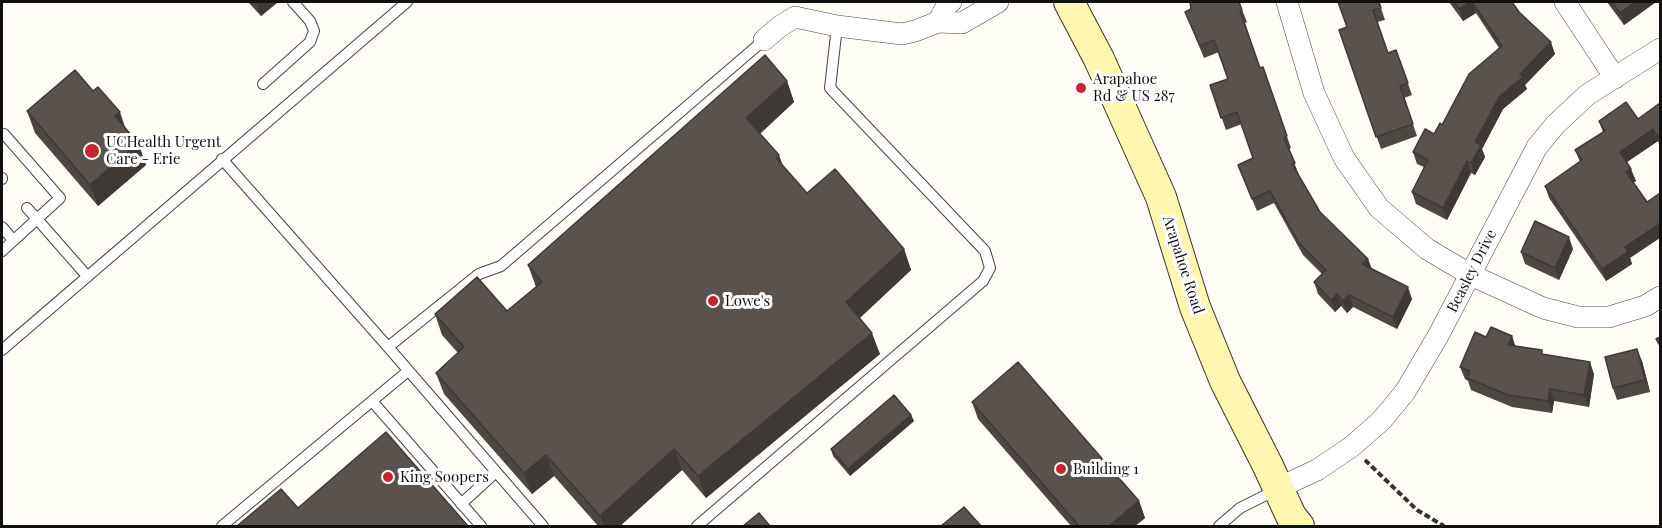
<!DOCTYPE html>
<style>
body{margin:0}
#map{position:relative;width:1662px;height:528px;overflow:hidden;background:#fffdf5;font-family:"Playfair Display",serif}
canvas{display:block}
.frame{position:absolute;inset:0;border:3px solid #111;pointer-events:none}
</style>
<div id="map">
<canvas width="1662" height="528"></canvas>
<div class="frame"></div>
</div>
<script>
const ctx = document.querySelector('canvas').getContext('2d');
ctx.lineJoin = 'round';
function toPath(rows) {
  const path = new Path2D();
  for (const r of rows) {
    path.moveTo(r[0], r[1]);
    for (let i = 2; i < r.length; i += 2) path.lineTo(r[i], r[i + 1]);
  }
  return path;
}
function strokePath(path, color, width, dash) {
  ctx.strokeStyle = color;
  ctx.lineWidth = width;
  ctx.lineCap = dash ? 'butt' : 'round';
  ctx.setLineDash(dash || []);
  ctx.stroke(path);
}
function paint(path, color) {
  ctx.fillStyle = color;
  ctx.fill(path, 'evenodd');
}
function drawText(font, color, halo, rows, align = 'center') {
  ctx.font = font + ' "Playfair Display",serif';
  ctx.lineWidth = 6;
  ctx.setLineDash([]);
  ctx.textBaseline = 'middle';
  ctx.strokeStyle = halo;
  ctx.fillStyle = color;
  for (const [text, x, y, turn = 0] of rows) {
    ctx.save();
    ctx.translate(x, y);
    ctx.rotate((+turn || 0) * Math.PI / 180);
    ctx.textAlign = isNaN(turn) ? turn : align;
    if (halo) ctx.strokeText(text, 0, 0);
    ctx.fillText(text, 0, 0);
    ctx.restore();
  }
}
const service = toPath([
 [263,84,310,42,314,31,310,21,293,2],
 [2,136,4,134,60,198,37,219,27,208],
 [222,159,388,347,479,274,501,266,764,40],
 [2,178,2,179],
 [2,227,13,240],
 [2,251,37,219,87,276],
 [388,347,543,526],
 [2,350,407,2],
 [372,401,481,526],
 [461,504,496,472],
 [222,526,408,371],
 [697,526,983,281,990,268,985,251,830,88,837,26],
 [1219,526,1240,508,1276,490]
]);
const minor = toPath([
 [1287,2,1314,93,1344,158,1379,208,1427,249,1471,275,1543,308,1578,317,1609,317,1645,306,1660,297],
 [1565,2,1615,78],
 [938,22,948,3,951,2],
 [764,40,779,27,795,17,837,26,902,34,915,31,938,22,962,23,998,2],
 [1278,488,1317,470,1351,447,1381,421,1405,392,1438,336,1537,147,1555,125,1587,95,1660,49]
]);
const secondary = toPath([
 [1069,2,1099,59,1161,197,1195,307,1225,381,1268,466,1291,516,1299,526]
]);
strokePath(service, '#444', 12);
strokePath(minor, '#444', 22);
strokePath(secondary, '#333', 32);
strokePath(toPath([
 [1365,460,1417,510,1444,526]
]), '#333', 4, [6, 3]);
strokePath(service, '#fff', 10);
strokePath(minor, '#fff', 21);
strokePath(secondary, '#fff6b0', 30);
paint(toPath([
 [248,2,278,2,261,16],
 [1239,2,1247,22,1245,23,1260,68,1263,67,1291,148,1289,149,1299,175,1320,212,1368,259,1372,269,1412,299,1397,329,1353,307,1347,313,1341,306,1335,312,1318,294,1314,282,1322,274,1303,255,1274,203,1257,211,1238,165,1253,158,1242,124,1226,130,1210,85,1228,79,1219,52,1204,58,1185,12,1191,9],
 [1379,2,1385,20,1377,22,1388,53,1396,50,1412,95,1404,98,1417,136,1381,149,1339,30,1347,27],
 [1449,2,1512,2,1519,12,1555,54,1525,85,1527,89,1503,109,1482,149,1485,157,1475,175,1471,173,1447,220,1416,204,1412,192,1424,167,1417,164,1413,152,1434,134,1442,125,1499,48,1476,13,1463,21],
 [1607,2,1656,2,1624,25],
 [787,81,794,102,760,134,782,165,807,193,904,249,911,270,860,318,880,354,706,498,682,470,620,526,598,526,554,476,532,494,444,394,436,373,458,353,442,335,435,314,507,311,536,287,528,265],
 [1660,103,1660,146,1658,141,1627,162,1636,181,1633,183,1630,258,1632,264,1606,281,1549,198,1545,186,1580,162,1575,150,1603,132,1599,121,1638,119],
 [27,111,126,130,138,143,146,165,98,206,35,133],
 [1573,249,1559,280,1525,264,1521,252],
 [1512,336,1515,346,1594,374,1589,407,1554,401,1552,413,1512,407,1471,390,1468,381,1465,379,1460,367,1486,337],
 [1642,361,1650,392,1617,400,1613,388],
 [972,402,1139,501,1145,518,1135,526,1071,526,978,419],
 [911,415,914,421,850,476,833,456,831,449]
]), '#4d4742');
paint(toPath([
 [256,2,278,2,261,16],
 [1470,2,1472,2,1476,13,1463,21,1459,9],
 [1635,2,1656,2,1624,25,1620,13],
 [1551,42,1555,54,1525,85,1527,89,1503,109,1482,149,1485,157,1475,175,1471,163,1475,142,1499,97,1520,74],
 [787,81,794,102,754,139,746,118],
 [120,112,127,133,115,116],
 [1653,129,1658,141,1624,164,1620,152],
 [138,143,146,165,98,206,90,185],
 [779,155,787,177,776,158],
 [1467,161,1471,173,1447,220,1443,208],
 [1631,169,1636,181,1631,184,1626,172],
 [1660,223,1660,238,1630,258,1632,264,1606,281,1602,269,1625,247],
 [1569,237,1573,249,1559,280,1555,268],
 [904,249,911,270,854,323,846,302],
 [1368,259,1372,271,1362,264],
 [1408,287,1412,299,1397,329,1393,317],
 [1337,294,1341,306,1335,312,1331,300],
 [1349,295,1353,307,1347,313,1343,301],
 [872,333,880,354,706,498,698,476],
 [1512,336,1516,348,1508,345],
 [1637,349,1642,361,1650,392,1645,380],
 [1590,362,1594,374,1589,407,1584,395],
 [1550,389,1554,401,1552,413,1548,401],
 [911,415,914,421,850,476,848,469],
 [674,449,682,470,620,526,604,526,600,516],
 [546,455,554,476,532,494,524,473],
 [1139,501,1145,518,1135,526,1109,526]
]), '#3f3936');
const building = toPath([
 [1190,2,1239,2,1242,10,1240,11,1260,68,1263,67,1287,136,1284,138,1295,163,1292,164,1320,212,1368,259,1362,264,1408,287,1393,317,1349,295,1343,301,1337,294,1331,300,1314,282,1326,270,1299,243,1270,191,1252,199,1238,165,1253,158,1237,112,1221,118,1210,85,1228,79,1214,40,1200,46,1185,12,1191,9,1190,2],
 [1338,2,1379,2,1381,8,1373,10,1388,53,1396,50,1408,83,1400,86,1413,124,1376,137,1339,30,1347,27,1338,2],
 [1454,2,1470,2,1459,9,1454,2],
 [1472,2,1512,2,1519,12,1551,42,1520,74,1523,77,1499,97,1475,142,1481,145,1471,163,1467,161,1443,208,1412,192,1428,160,1413,152,1425,129,1434,134,1440,123,1442,125,1469,74,1502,46,1472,2],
 [1612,2,1635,2,1620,13,1612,2],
 [765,55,787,81,746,118,779,155,776,158,807,193,835,169,904,249,846,302,872,333,698,476,674,449,600,516,546,455,524,473,436,373,464,347,435,314,477,277,507,311,542,282,528,265,765,55],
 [75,70,93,91,98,87,120,112,115,116,138,143,90,185,27,111,75,70],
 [1626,102,1638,119,1660,103,1660,140,1653,129,1620,152,1631,169,1626,172,1647,202,1660,193,1660,223,1625,247,1628,252,1602,269,1545,186,1582,160,1575,150,1605,131,1599,121,1626,102],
 [1535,221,1569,237,1555,268,1521,252,1535,221],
 [1491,327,1512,336,1508,345,1542,350,1542,354,1590,362,1584,395,1550,389,1548,401,1508,395,1467,378,1470,371,1460,367,1475,332,1486,337,1491,327],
 [1660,337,1660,346,1656,339,1660,337],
 [1637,349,1645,380,1613,388,1605,357,1637,349],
 [1018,362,1139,501,1109,526,1079,526,972,402,1018,362],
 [894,395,911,415,848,469,831,449,894,395],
 [386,432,468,526,237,526,281,489,298,508,386,432],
 [964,507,981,526,941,526,964,507],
 [759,513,770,526,743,526,759,513]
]);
paint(building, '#5a524d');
strokePath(building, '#3f3936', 1.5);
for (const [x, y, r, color] of [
 [1081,88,6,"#c4262e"],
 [92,151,8,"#c4262e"],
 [713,301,6,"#c4262e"],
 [1061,469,6,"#c4262e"],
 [388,477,6,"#c4262e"]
]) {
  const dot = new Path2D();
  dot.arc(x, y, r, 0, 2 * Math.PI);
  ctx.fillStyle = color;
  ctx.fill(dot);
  strokePath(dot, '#fff', 2);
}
drawText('15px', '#111', '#fff', [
 ["Arapahoe",1093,79],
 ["Rd & US 287",1093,96],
 ["UCHealth Urgent",106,142],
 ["Care - Erie",106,159],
 ["Lowe's",725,301],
 ["Building 1",1073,469],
 ["King Soopers",400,477]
], 'left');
drawText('15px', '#111', '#fff', [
 ["Arapahoe Road",1183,265,72],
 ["Beasley Drive",1472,271,-63]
]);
</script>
